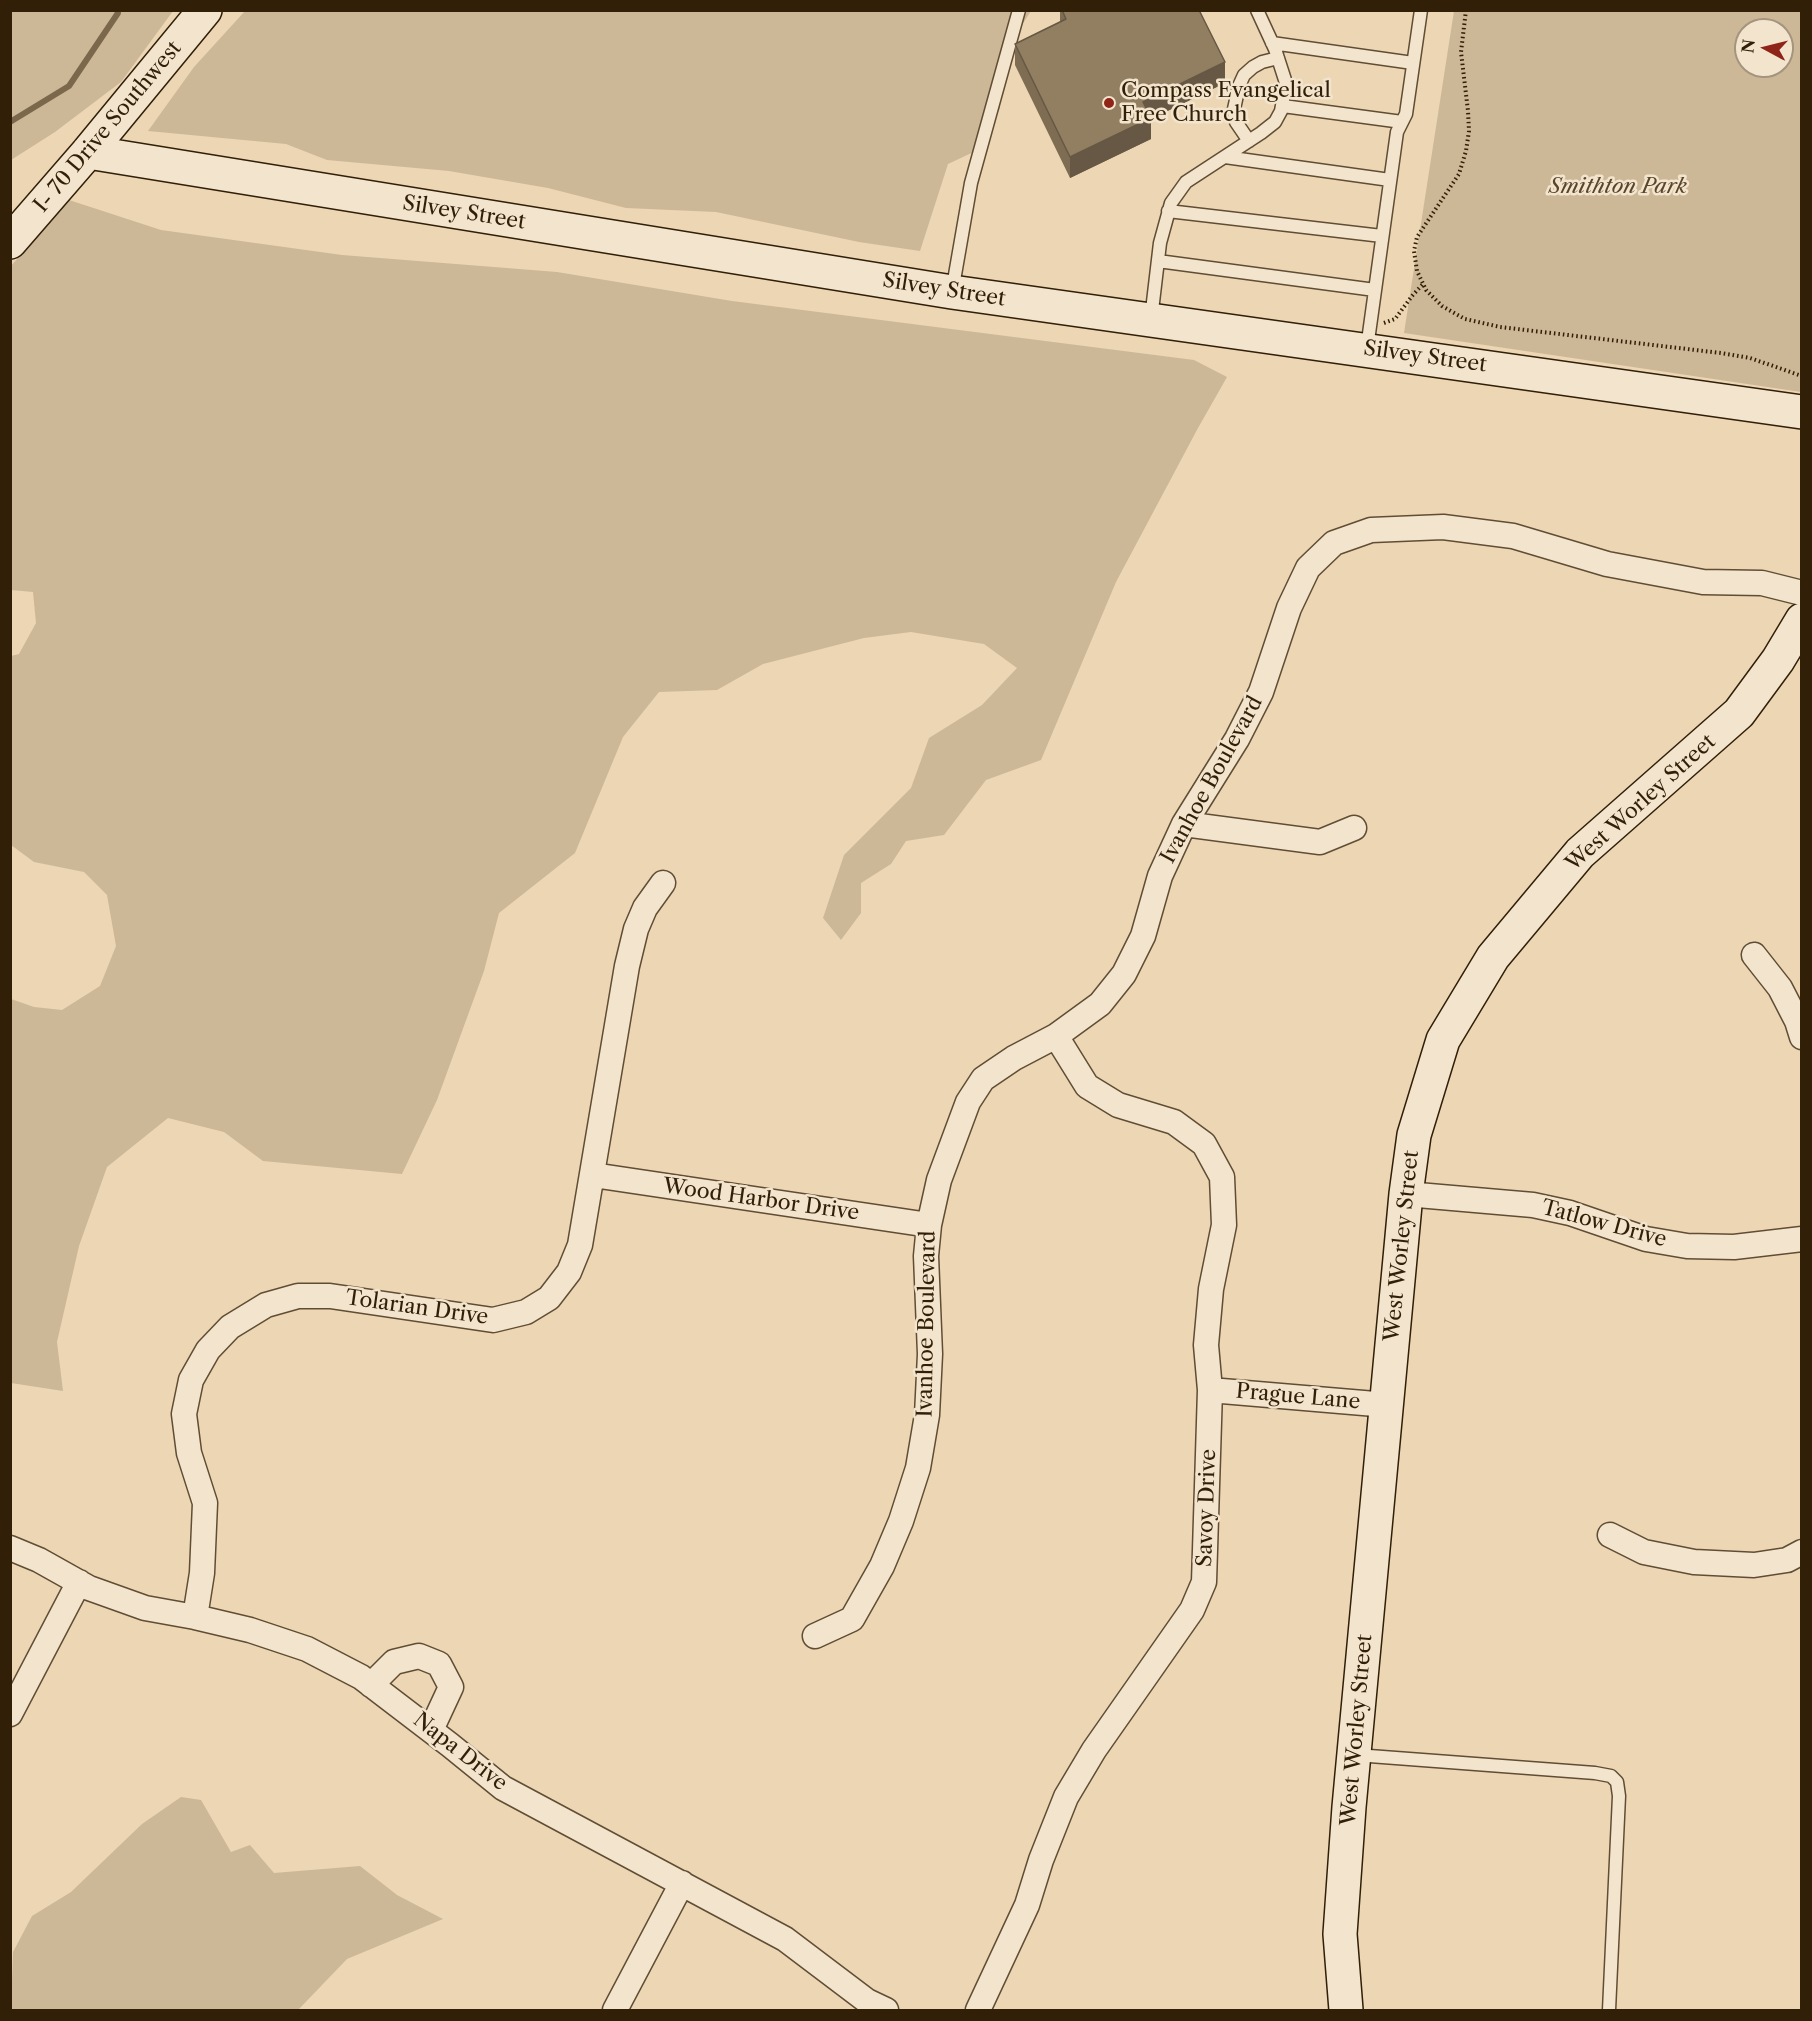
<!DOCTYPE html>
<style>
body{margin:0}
#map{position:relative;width:1812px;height:2021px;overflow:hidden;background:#ecd6b4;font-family:"Libre Caslon Text",serif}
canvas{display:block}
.frame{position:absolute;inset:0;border:12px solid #311f08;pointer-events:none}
.north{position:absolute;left:1734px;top:18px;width:60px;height:60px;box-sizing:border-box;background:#f3e4ce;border:2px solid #a5957f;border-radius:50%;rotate:277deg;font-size:16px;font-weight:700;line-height:24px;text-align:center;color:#311f08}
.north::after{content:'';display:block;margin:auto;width:21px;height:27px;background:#8f2418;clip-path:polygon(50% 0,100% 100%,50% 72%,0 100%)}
</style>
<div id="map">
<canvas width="1812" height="2021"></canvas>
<div class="frame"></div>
<div class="north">N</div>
</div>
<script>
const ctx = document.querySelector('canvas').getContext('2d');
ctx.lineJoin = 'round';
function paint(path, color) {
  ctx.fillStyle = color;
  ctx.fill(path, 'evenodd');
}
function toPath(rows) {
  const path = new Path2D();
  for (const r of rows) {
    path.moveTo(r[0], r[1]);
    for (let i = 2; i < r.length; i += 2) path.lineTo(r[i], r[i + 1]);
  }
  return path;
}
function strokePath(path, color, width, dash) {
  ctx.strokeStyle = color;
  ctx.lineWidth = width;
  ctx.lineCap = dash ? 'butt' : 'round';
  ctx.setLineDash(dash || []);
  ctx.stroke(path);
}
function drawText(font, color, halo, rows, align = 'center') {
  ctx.font = font + ' "Libre Caslon Text",serif';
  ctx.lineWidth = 5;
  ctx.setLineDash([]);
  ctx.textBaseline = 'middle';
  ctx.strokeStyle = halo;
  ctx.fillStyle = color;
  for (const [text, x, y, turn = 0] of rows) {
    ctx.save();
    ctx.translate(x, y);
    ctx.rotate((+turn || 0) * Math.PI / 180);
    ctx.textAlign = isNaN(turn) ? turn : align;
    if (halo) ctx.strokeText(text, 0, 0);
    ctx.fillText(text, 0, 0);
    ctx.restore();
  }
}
paint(toPath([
 [11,10,173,10,173,11,121,82,55,132,11,160],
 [245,11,1031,11,999,61,1000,108,980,149,948,164,920,251,859,242,716,212,626,208,548,188,449,171,327,160,286,144,148,131,194,67],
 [1454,11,1801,11,1801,392,1404,333],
 [1746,30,1782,30,1782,66,1746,66],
 [69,200,161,230,342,255,557,272,732,301,1194,360,1227,377,1198,428,1116,582,1041,760,986,780,944,835,906,841,891,864,861,883,861,913,841,940,823,918,844,855,911,788,929,738,982,705,1017,668,984,644,911,632,864,638,763,664,717,690,659,692,623,737,575,853,499,913,484,971,437,1100,402,1174,263,1161,224,1132,168,1118,107,1167,79,1246,57,1342,63,1391,11,1383,11,999,34,1007,62,1010,100,986,116,946,107,895,84,872,34,862,11,845,11,656,19,654,36,623,33,592,11,590,10,267],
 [181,1797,201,1800,231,1852,250,1845,274,1873,360,1866,397,1895,443,1919,347,1959,298,2010,11,2010,13,1952,32,1916,71,1892,142,1824]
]), '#ccb797');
strokePath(toPath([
 [10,122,69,86,118,13,117,10]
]), '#7b684c', 6);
const lane = toPath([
 [1272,43,1413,63],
 [1283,106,1402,122],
 [1249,141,1236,122,1234,109,1239,86,1244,75,1253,67,1262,62,1278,58],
 [1225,157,1390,180],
 [1168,211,1382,236],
 [1158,261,1375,290],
 [952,292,971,183,1019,10],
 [1151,319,1160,243,1171,203,1186,182,1261,133,1275,122,1281,111,1286,83,1275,49,1257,10],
 [1367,348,1397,132,1406,114,1421,10],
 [1356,1755,1595,1773,1611,1776,1617,1782,1619,1796,1609,2010]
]);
const street = toPath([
 [1184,824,1320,842,1354,828],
 [1754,955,1780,988,1797,1021,1802,1037],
 [593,1175,929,1225],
 [1406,1194,1533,1205,1570,1213,1646,1239,1687,1246,1734,1247,1802,1239],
 [1210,1390,1387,1405],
 [1610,1535,1644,1552,1694,1562,1754,1565,1787,1560,1802,1552],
 [10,1548,39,1560,89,1588,145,1608,195,1617,250,1630,307,1649,361,1677,450,1745,503,1788,785,1939,867,2001,886,2010],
 [195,1617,202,1573,205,1503,189,1453,184,1414,191,1380,208,1350,230,1327,266,1305,298,1296,330,1296,493,1320,526,1312,549,1298,569,1272,580,1245,627,966,636,929,645,908,663,883],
 [815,1636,852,1619,882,1566,901,1521,918,1468,927,1415,930,1354,926,1256,929,1225,939,1180,968,1102,983,1079,1014,1058,1056,1036,1100,1004,1124,974,1143,936,1160,876,1184,824,1237,739,1261,692,1289,608,1308,568,1334,543,1371,530,1443,527,1513,536,1607,564,1703,582,1762,583,1802,593],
 [371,1685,394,1662,419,1656,439,1664,451,1687,431,1730],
 [10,1714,79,1582],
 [615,2010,682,1883],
 [978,2010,1027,1905,1041,1860,1066,1797,1094,1750,1192,1610,1204,1582,1210,1390,1206,1345,1211,1289,1224,1225,1222,1177,1204,1144,1174,1122,1118,1105,1087,1086,1056,1036]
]);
const secondary = toPath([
 [88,152,952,292,1802,412],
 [10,242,88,152,205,10],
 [1346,2010,1340,1934,1349,1807,1406,1194,1414,1135,1443,1040,1493,957,1580,853,1739,713,1778,660,1802,620]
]);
strokePath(lane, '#604d33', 15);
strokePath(street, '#604d33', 27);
strokePath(secondary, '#311f08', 36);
strokePath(toPath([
 [1466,10,1461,52,1468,111,1469,131,1466,151,1459,174,1417,237,1414,251,1417,271,1426,290,1442,306,1465,319,1500,327,1721,353,1750,358,1802,376],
 [1384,323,1395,319,1412,296,1423,284]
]), '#311f08', 4, [1.5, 3]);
strokePath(lane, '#f3e4ce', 12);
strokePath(street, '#f3e4ce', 24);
strokePath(secondary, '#f3e4ce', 33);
paint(toPath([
 [1060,10,1200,10,1225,83,1151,119,1151,139,1070,178,1015,65,1015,44,1060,22]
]), '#7e6c53');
paint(toPath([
 [1225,62,1225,83,1151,119,1151,139,1070,178,1070,157,1143,102]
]), '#665844');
const building = toPath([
 [1062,10,1199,10,1225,62,1143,102,1151,118,1070,157,1015,44,1066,19,1062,10]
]);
paint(building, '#927e61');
strokePath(building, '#665844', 1.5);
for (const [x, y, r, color] of [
 [1109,103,6,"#8f2418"]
]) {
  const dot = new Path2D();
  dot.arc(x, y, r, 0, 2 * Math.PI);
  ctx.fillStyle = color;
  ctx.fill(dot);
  strokePath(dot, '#f3e4ce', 2);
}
drawText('21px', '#311f08', '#f3e4ce', [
 ["Compass Evangelical",1121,91],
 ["Free Church",1121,115]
], 'left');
drawText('21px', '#311f08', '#f3e4ce', [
 ["I- 70 Drive Southwest",108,127,-50],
 ["Silvey Street",464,213,9],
 ["Silvey Street",944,290,9],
 ["Silvey Street",1425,357,8],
 ["Ivanhoe Boulevard",1212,780,-61],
 ["West Worley Street",1641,803,-42],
 ["Wood Harbor Drive",761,1200,8],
 ["Tatlow Drive",1604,1224,15],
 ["West Worley Street",1402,1246,-84],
 ["Tolarian Drive",417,1308,8],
 ["Ivanhoe Boulevard",927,1324,-89],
 ["Prague Lane",1298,1397,5],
 ["Savoy Drive",1207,1508,-88],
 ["West Worley Street",1357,1730,-85],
 ["Napa Drive",460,1752,38]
]);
drawText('italic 21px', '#58452c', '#f3e4ce', [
 ["Smithton Park",1618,187]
]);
</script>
